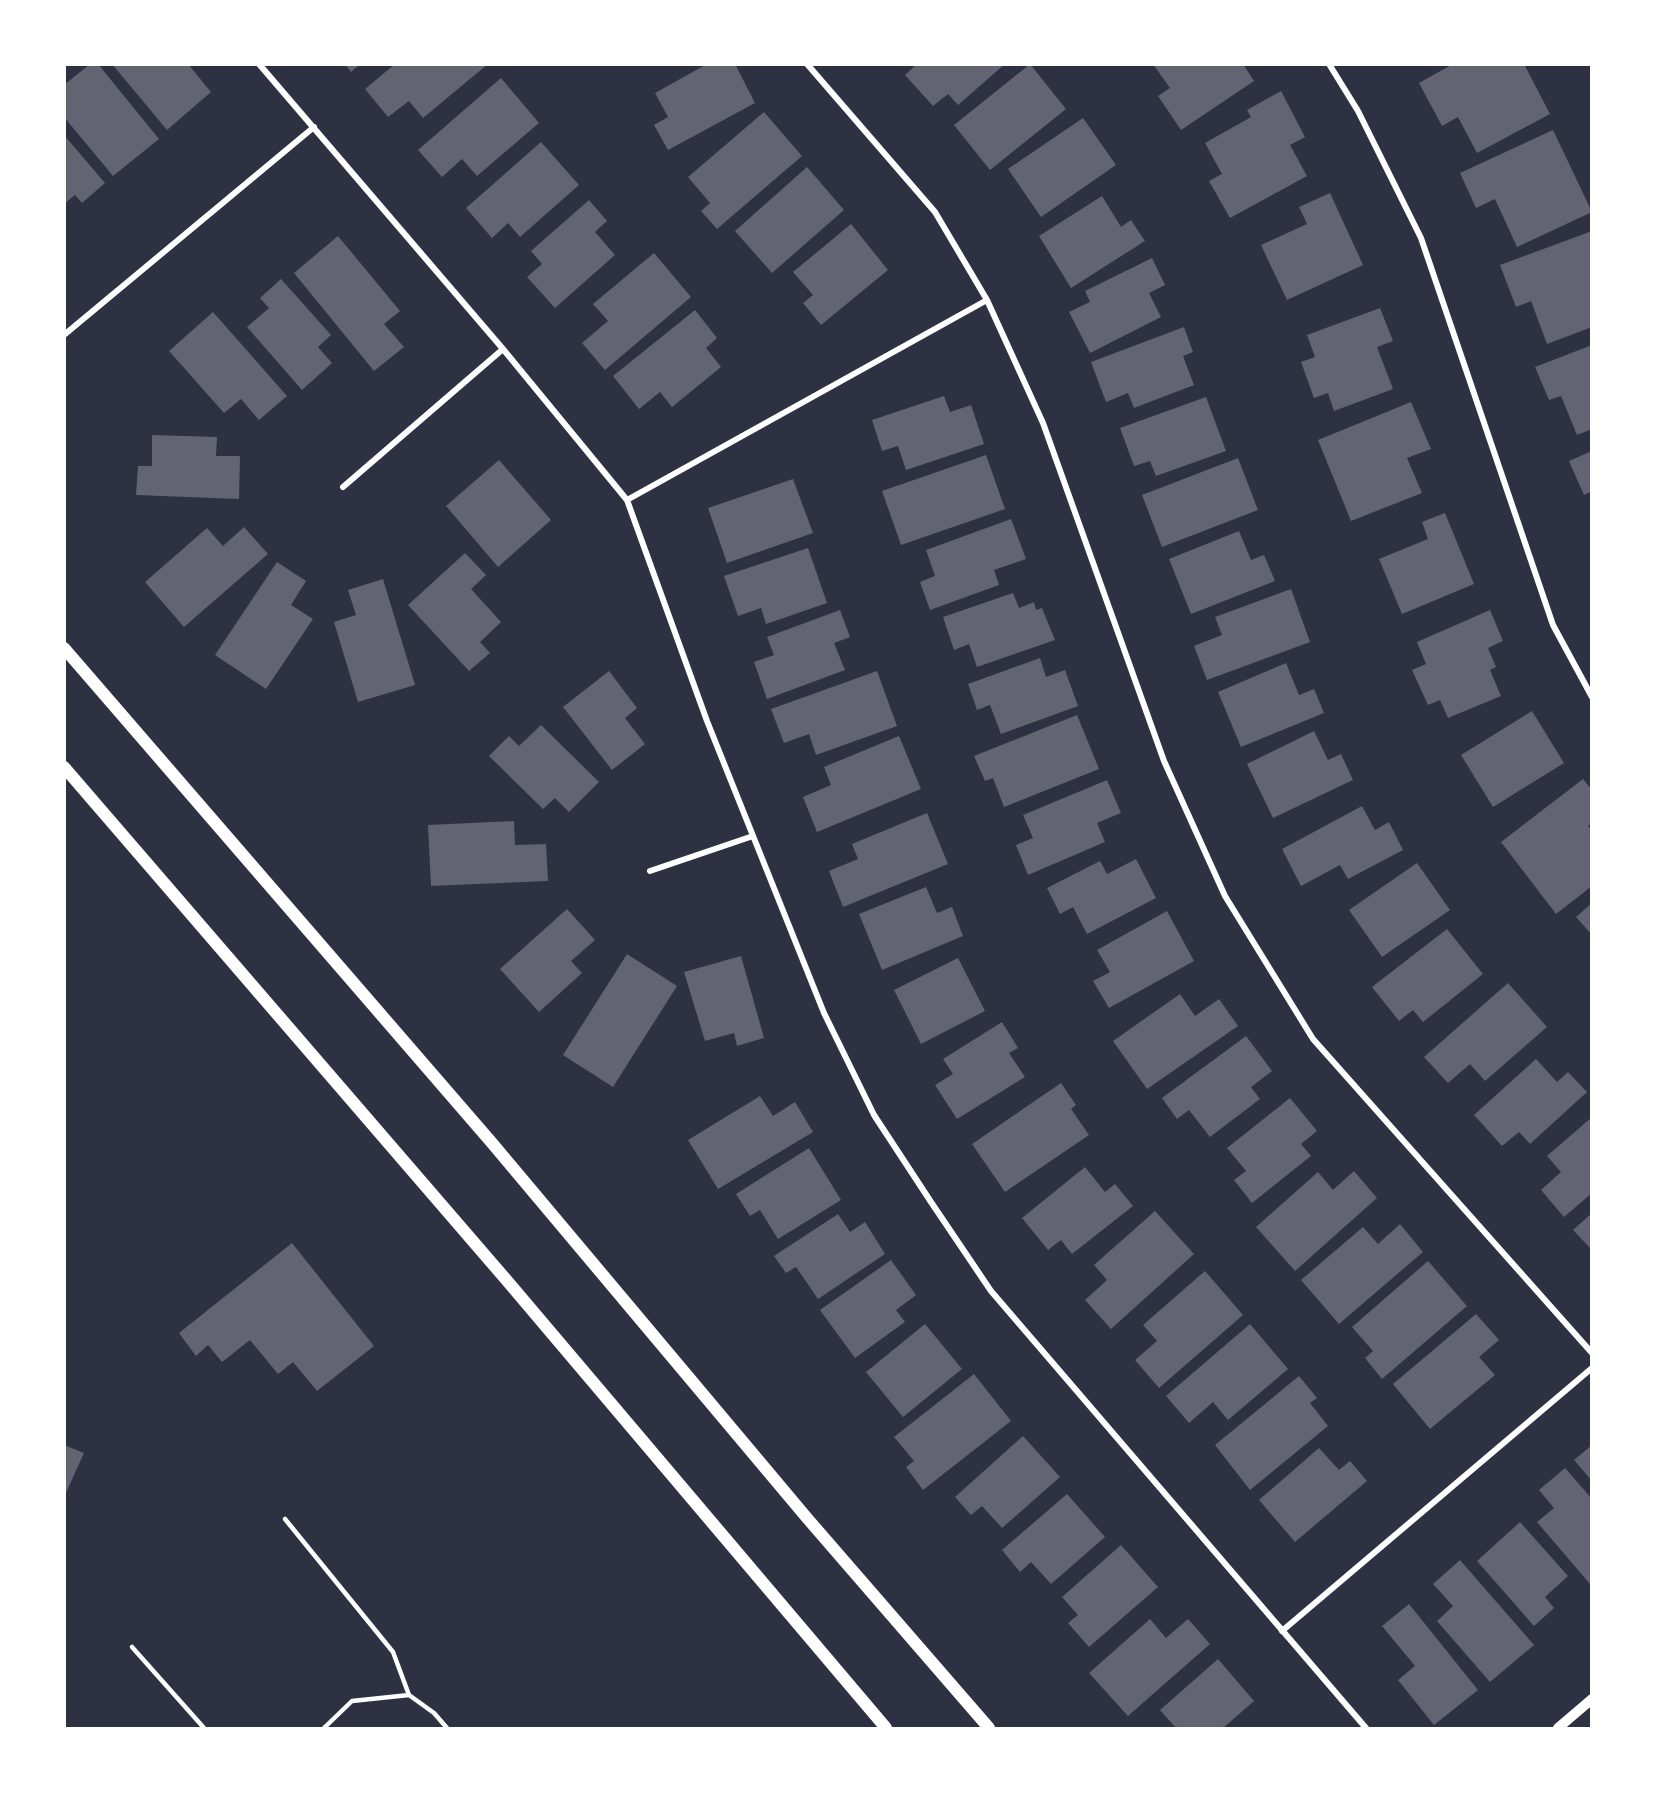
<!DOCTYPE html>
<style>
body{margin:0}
#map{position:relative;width:1656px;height:1793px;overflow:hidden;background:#2d3142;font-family:"Nunito Sans",sans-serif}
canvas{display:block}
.frame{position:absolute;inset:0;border:66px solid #fff;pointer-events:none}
</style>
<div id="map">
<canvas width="1656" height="1793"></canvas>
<div class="frame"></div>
</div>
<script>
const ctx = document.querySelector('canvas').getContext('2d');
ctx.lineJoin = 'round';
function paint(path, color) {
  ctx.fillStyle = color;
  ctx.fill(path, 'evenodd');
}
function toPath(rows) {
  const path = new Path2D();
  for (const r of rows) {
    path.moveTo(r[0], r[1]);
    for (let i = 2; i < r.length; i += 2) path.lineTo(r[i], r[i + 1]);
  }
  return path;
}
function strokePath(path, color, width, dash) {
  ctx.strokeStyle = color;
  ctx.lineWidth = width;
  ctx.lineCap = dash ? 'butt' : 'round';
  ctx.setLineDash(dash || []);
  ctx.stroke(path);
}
paint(toPath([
 [90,64,98,64,159,139,113,176,64,117,64,85],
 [112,64,188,64,211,92,167,130],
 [345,64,360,64,351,72],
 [395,64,488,64,423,118,409,101,388,117,365,89],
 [707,64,735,64,755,103,668,150,654,125,668,117,655,93],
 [917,64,1005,64,958,105,948,94,933,106,905,75],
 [1030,64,1066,109,990,170,954,125],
 [1153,64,1243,64,1254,81,1181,130,1158,96,1170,88],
 [1453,64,1524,64,1550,114,1477,153,1458,117,1442,126,1419,83],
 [501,78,539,123,477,176,462,159,442,177,418,150],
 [1281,91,1305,137,1290,145,1307,176,1230,218,1209,181,1222,174,1205,143,1251,117,1247,110],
 [764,112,802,156,717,229,701,211,710,203,688,177],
 [1083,118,1116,165,1041,217,1008,169],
 [1553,130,1592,212,1517,247,1495,199,1476,208,1460,173],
 [64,135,105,183,82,203,75,195,64,204],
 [541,142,579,185,520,237,508,223,492,238,466,208],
 [807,167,844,210,772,273,735,231],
 [1330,193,1363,265,1287,300,1261,245,1307,224,1299,207],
 [1102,196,1121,227,1131,220,1145,241,1071,288,1039,236],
 [589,200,607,221,595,232,615,255,555,308,527,277,542,264,531,251],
 [851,224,888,270,821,325,803,303,813,295,793,272],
 [1592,231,1592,327,1547,344,1531,301,1516,307,1500,265],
 [338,236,400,311,384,324,404,347,374,371,294,273],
 [654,253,691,297,605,370,582,343,608,321,593,304],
 [1152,258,1165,285,1149,293,1161,317,1090,353,1069,312,1090,302,1085,291],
 [281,279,331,335,318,347,332,363,302,390,247,327,269,308,260,298],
 [1380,308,1393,341,1377,347,1393,389,1334,411,1328,393,1314,398,1301,362,1315,357,1307,335],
 [695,310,717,338,706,348,721,367,672,407,660,392,639,409,613,376],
 [213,312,287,396,259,420,241,399,224,413,169,351],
 [1184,327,1193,352,1183,356,1194,385,1134,408,1128,393,1106,402,1091,362],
 [1592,345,1592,429,1577,435,1561,396,1549,400,1535,367],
 [944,396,950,412,971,405,984,444,906,470,898,446,882,451,872,420],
 [1206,397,1226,451,1156,476,1150,461,1134,466,1120,428],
 [1411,402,1431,449,1407,458,1422,493,1351,521,1318,440],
 [152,435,217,437,216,456,240,456,239,499,136,495,138,466,152,466],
 [1592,451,1592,491,1584,495,1569,461],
 [986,455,1005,509,901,545,882,491],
 [1238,458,1258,510,1162,547,1142,495],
 [499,460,551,520,498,567,446,506],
 [793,479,813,533,727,563,708,508],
 [1445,513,1474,584,1402,614,1379,559,1428,539,1422,522],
 [1011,519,1026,559,994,570,999,585,930,610,920,582,935,576,926,550],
 [244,527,268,554,184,627,145,582,207,528,223,546],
 [1239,531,1251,560,1264,555,1275,581,1191,614,1169,559],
 [808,548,827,603,766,624,761,608,738,616,724,576],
 [465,553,486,575,471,589,501,622,480,642,490,653,469,671,408,605],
 [277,562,306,581,291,605,313,619,266,689,215,655],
 [383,579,415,685,358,702,334,622,356,615,348,590],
 [1291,589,1310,642,1207,680,1194,646,1222,635,1215,617],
 [1013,593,1019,608,1034,602,1036,610,1042,608,1055,640,977,667,969,644,954,650,943,617],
 [840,610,850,637,834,643,845,670,767,699,754,662,774,655,767,637],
 [1490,610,1503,641,1488,648,1496,667,1490,670,1501,696,1448,718,1440,700,1428,705,1412,670,1426,664,1417,642],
 [1040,658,1046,677,1065,670,1078,706,1001,734,990,705,977,710,968,684],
 [1286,663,1299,695,1314,689,1324,713,1241,747,1218,692],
 [609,671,637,708,625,718,645,744,612,770,563,707],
 [877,671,897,726,816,755,809,734,784,743,771,709],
 [1532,711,1564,763,1493,807,1461,755],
 [1077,715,1099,769,1004,807,993,778,985,781,974,756],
 [541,725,599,782,569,812,555,798,543,809,489,756,509,736,519,746],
 [1314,731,1328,760,1341,754,1353,780,1273,818,1247,764],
 [899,736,921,789,817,832,803,797,831,785,824,767],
 [1583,779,1592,790,1592,823,1588,826,1592,831,1592,886,1556,914,1501,842],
 [1107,780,1121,813,1097,823,1105,842,1028,875,1016,845,1033,838,1023,815],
 [1362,806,1375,830,1389,822,1403,850,1348,879,1340,865,1301,886,1282,849],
 [927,813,948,864,843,907,829,871,858,859,852,844],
 [514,821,515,845,546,844,548,881,431,886,428,825],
 [1136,859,1156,898,1087,934,1073,907,1060,914,1047,888,1100,861,1107,874],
 [1417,863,1450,910,1382,957,1349,910],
 [926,887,937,913,952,907,963,936,882,970,859,914],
 [1592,903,1592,935,1576,917],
 [567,909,595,940,571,961,582,973,539,1012,500,969],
 [1167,911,1194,961,1109,1008,1093,981,1110,972,1097,950],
 [1447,929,1483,974,1423,1022,1413,1010,1399,1021,1372,987],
 [627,954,677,986,613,1087,563,1055],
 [741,956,764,1038,737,1046,734,1033,705,1041,684,972],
 [958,958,985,1011,921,1044,894,990],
 [1508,983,1547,1027,1485,1081,1470,1064,1448,1083,1424,1057],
 [1180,994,1195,1016,1219,999,1238,1026,1147,1089,1113,1041],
 [1002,1022,1018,1048,1009,1053,1025,1077,957,1119,935,1085,953,1074,943,1059],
 [1246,1036,1272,1071,1251,1087,1260,1099,1210,1137,1189,1110,1177,1119,1162,1098],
 [1536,1059,1557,1082,1568,1072,1587,1092,1530,1144,1519,1132,1502,1146,1474,1115],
 [1061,1083,1076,1105,1071,1109,1089,1135,1005,1192,972,1144],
 [760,1096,773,1116,795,1102,813,1132,718,1189,688,1140],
 [1290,1098,1317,1131,1301,1144,1311,1156,1252,1203,1234,1180,1246,1171,1227,1148],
 [1592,1117,1592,1193,1564,1217,1541,1190,1561,1172,1547,1156],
 [809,1148,841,1200,778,1239,760,1210,750,1216,736,1194],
 [1085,1167,1105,1192,1115,1184,1133,1206,1072,1254,1061,1240,1048,1250,1022,1218],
 [1354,1171,1377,1198,1295,1271,1256,1227,1318,1172,1333,1190],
 [1155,1211,1194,1254,1111,1329,1085,1300,1107,1280,1094,1265],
 [1592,1213,1592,1250,1573,1230],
 [838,1214,850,1232,865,1222,885,1254,818,1299,796,1267,786,1273,774,1256],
 [1400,1224,1423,1252,1339,1324,1301,1280,1363,1227,1378,1244],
 [292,1243,374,1346,317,1391,293,1362,278,1374,250,1340,222,1362,208,1345,196,1356,179,1333],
 [891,1260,916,1295,896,1310,905,1322,855,1358,820,1310],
 [1428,1261,1467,1306,1382,1379,1365,1358,1373,1351,1352,1327],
 [1205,1271,1243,1315,1159,1388,1135,1360,1157,1341,1143,1325],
 [1476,1314,1499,1340,1479,1357,1495,1375,1430,1429,1393,1384],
 [925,1324,962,1369,903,1417,866,1372],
 [1250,1324,1288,1369,1228,1420,1213,1402,1189,1423,1166,1396],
 [974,1374,1011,1421,923,1490,906,1467,914,1461,894,1437],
 [1299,1376,1317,1398,1310,1403,1328,1426,1250,1490,1215,1445],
 [1023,1436,1060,1477,1002,1528,982,1506,971,1515,955,1497],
 [64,1445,84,1453,64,1497],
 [1592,1445,1592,1481,1574,1460],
 [1319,1448,1339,1470,1350,1461,1367,1481,1295,1542,1259,1500],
 [1565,1468,1592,1499,1590,1584,1537,1522,1554,1508,1539,1490],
 [1067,1494,1105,1537,1051,1584,1031,1562,1020,1572,1002,1550],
 [1520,1522,1568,1576,1545,1597,1554,1608,1534,1626,1477,1561],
 [1121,1545,1158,1587,1089,1647,1068,1623,1078,1615,1062,1597],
 [1460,1560,1534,1645,1490,1682,1437,1621,1453,1606,1433,1584],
 [1409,1604,1478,1690,1434,1725,1398,1680,1415,1666,1382,1626],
 [1150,1619,1166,1638,1188,1619,1210,1644,1128,1716,1089,1673],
 [1218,1659,1254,1701,1223,1728,1176,1728,1160,1710]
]), '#626471');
strokePath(toPath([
 [285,1519,393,1652,409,1695],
 [132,1647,204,1728],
 [324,1728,352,1701,409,1695,434,1713,447,1728]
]), '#fff', 4.5);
strokePath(toPath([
 [259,64,503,349,627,500,707,721,824,1013,874,1115,931,1202,991,1291,1366,1728],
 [807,64,935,212,987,300,1043,423,1164,761,1225,896,1313,1039,1592,1353],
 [1329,64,1358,111,1421,238,1553,625,1592,697],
 [64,335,314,127],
 [343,487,503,349],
 [627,500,987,300],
 [650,871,753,836],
 [1282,1631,1592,1368]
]), '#fff', 6);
strokePath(toPath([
 [1558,1728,1592,1699]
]), '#fff', 10);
strokePath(toPath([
 [64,648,492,1143,807,1518,989,1728],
 [64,767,509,1283,886,1728]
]), '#fff', 12);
</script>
